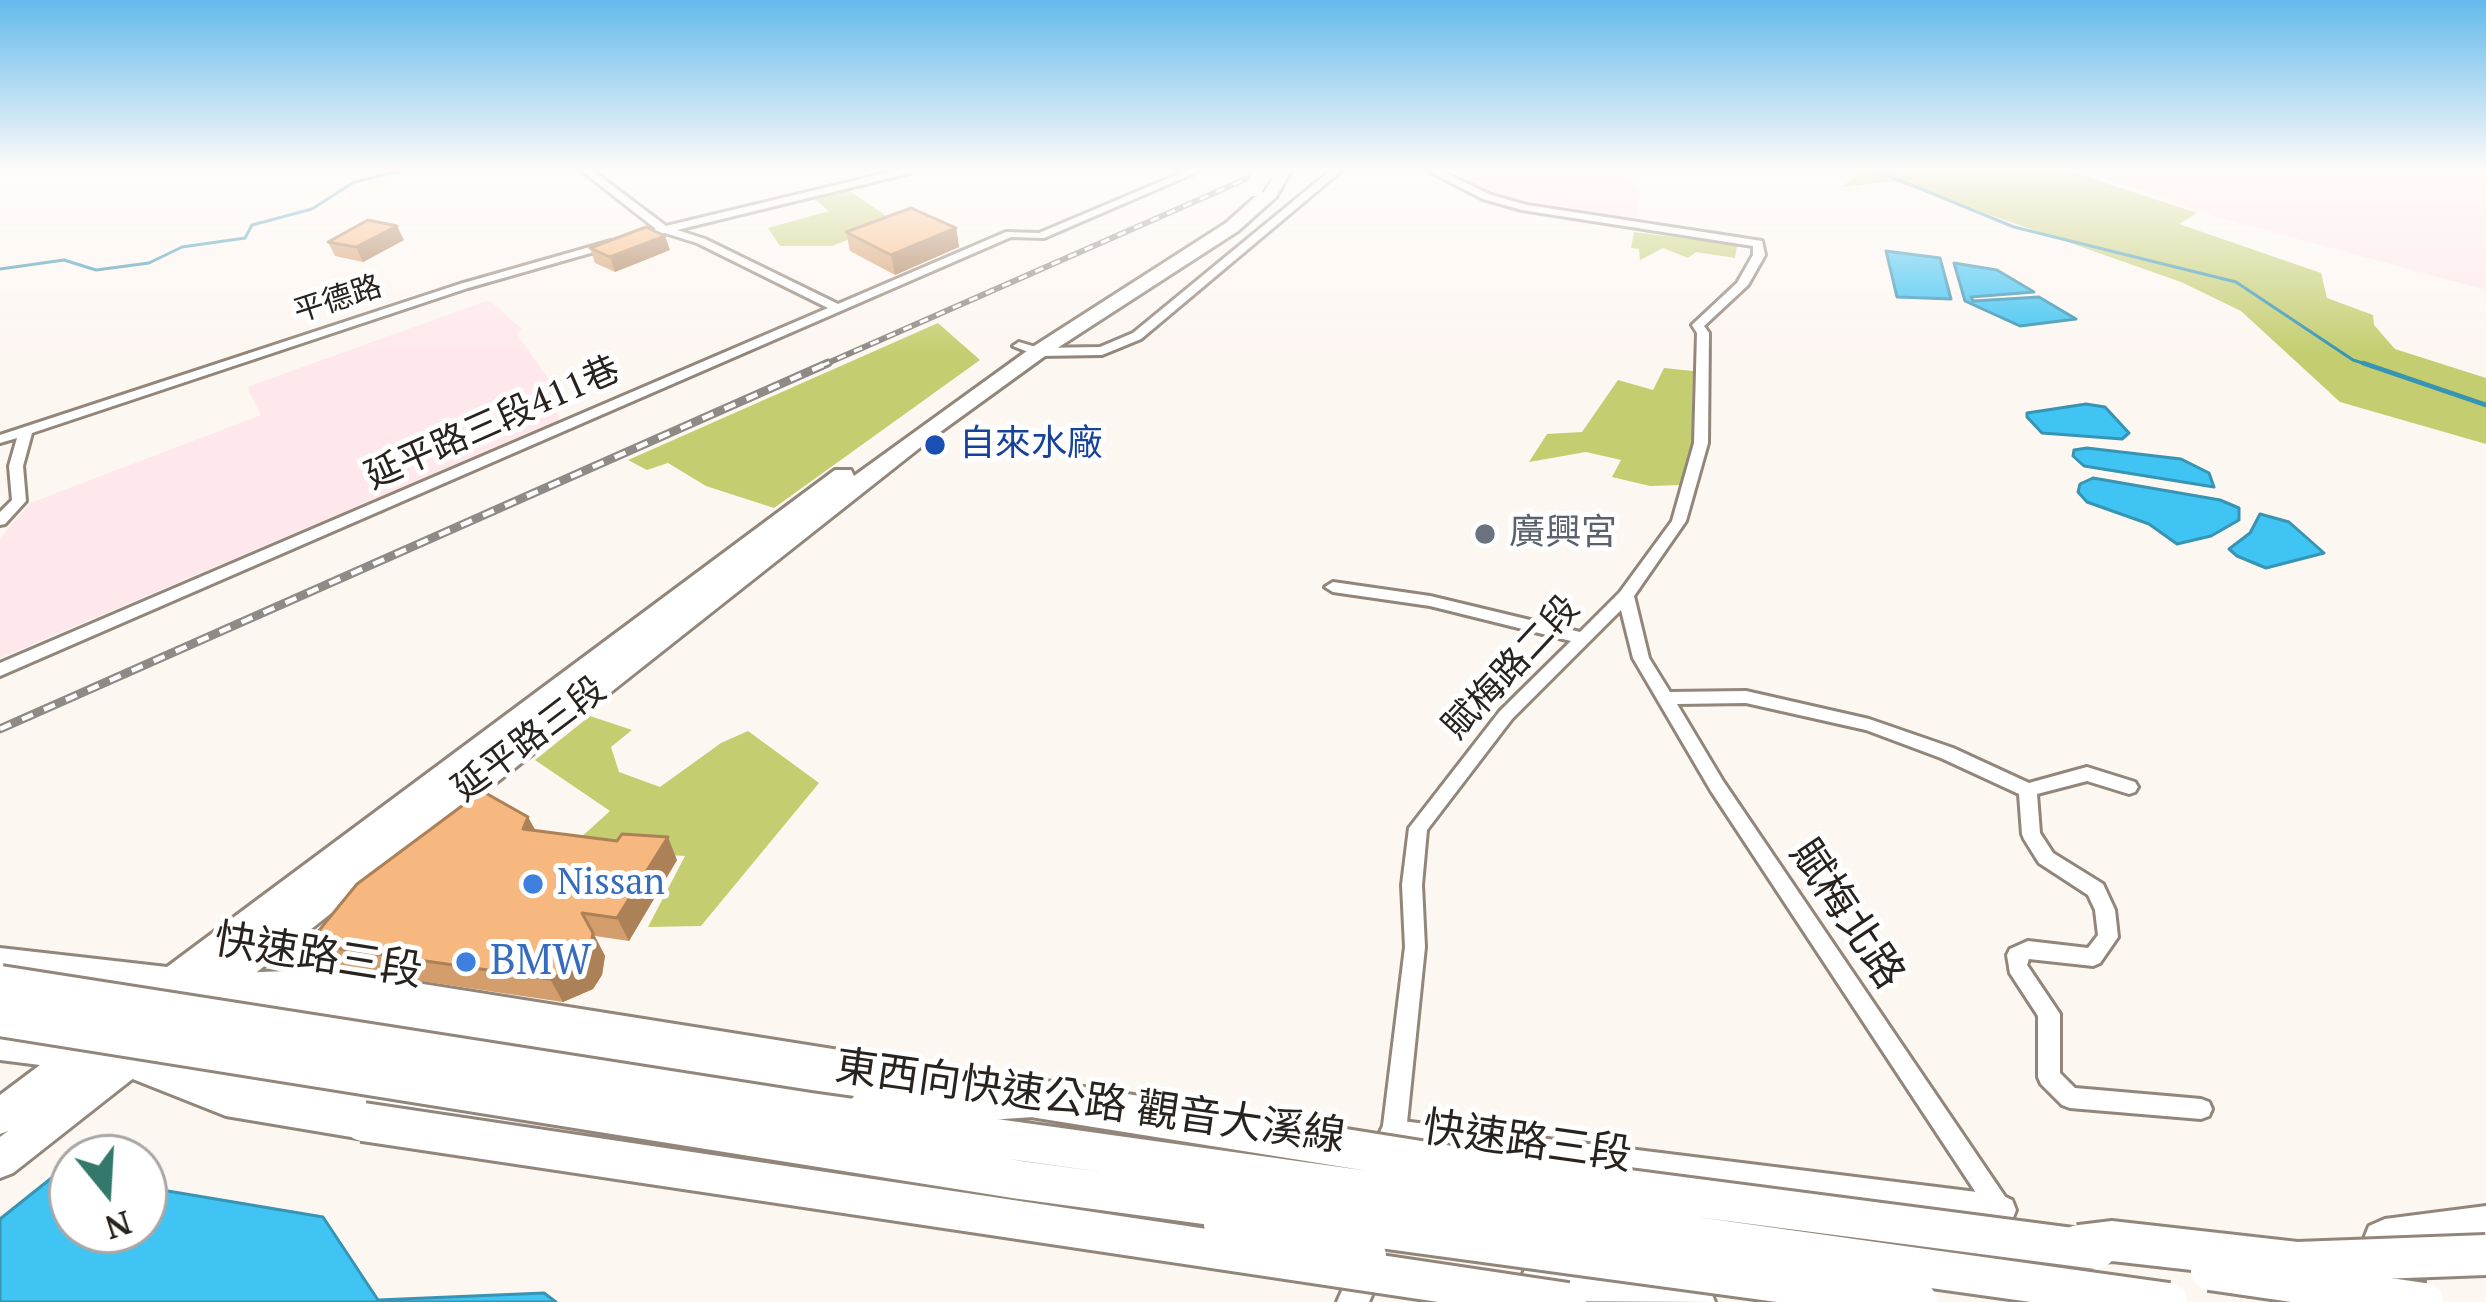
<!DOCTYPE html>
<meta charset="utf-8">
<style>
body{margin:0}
#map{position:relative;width:2486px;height:1302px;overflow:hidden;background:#fdf7f2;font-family:"PT Serif",serif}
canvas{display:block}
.north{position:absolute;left:48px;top:1134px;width:120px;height:120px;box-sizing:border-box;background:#fff;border:3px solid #a9a7a5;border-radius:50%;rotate:162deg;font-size:33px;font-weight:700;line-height:48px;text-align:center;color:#28231e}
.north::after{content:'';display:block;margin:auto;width:42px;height:54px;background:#34786b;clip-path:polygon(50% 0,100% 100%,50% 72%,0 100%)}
</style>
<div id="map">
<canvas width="2486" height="1302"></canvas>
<div class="north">N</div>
</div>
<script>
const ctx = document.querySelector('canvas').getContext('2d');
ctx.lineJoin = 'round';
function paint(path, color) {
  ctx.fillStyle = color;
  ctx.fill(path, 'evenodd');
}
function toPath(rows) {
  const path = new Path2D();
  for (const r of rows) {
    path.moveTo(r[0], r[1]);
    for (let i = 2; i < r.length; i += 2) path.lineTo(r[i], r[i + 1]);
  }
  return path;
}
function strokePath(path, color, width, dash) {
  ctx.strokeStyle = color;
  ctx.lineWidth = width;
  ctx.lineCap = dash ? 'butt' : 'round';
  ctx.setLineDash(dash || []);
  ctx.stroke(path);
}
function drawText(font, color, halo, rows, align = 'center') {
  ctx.font = font + ' "PT Serif","Noto Sans TC",serif';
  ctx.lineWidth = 10;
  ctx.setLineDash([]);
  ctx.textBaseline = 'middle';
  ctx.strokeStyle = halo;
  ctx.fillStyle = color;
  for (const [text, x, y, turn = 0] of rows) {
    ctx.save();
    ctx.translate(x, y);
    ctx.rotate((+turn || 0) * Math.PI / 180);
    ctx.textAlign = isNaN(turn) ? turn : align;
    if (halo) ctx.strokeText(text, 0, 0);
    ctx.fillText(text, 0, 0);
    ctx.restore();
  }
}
paint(toPath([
 [1439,171,1625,171,1640,191,1636,219,1493,195],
 [2084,171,2486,171,2486,290,2217,217],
 [489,300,522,329,517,334,554,387,559,421,0,658,0,538,30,503,261,415,247,387]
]), '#fee8ec');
paint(toPath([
 [1852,171,2069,171,2197,213,2179,224,2321,273,2327,298,2373,315,2374,325,2395,349,2486,378,2486,444,2340,402,2241,311,2181,282,1894,181,1842,187,1856,176],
 [842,186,894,221,832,246,780,246,768,228,829,211,810,195],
 [1634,232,1737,245,1735,258,1696,252,1688,258,1663,248,1640,260,1639,249,1631,248],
 [938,323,980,360,774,508,706,486,668,463,647,470,628,460],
 [1664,368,1693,371,1692,447,1680,485,1650,486,1612,477,1621,460,1586,452,1529,462,1547,434,1582,432,1618,380,1653,390],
 [590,716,632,730,611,747,619,772,660,787,721,743,748,731,819,783,701,926,648,927,685,856,568,849,610,811,535,760]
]), '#c4ce71');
const water = toPath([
 [1886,251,1940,258,1951,299,1897,297,1886,251],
 [1954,263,1997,270,2034,292,1971,297,1973,301,2039,297,2076,319,2020,326,1965,301,1954,263],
 [2086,404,2105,407,2129,433,2122,439,2042,433,2027,417,2027,413,2086,404],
 [2087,448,2181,459,2209,473,2214,487,2084,466,2073,456,2074,450,2087,448],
 [2093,478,2220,500,2239,508,2239,520,2211,536,2177,544,2149,524,2087,502,2078,492,2080,484,2093,478],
 [2260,514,2289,522,2324,553,2266,568,2237,556,2229,549,2250,533,2260,514],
 [59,1172,72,1174,72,1230,144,1230,144,1187,323,1217,378,1300,544,1293,556,1302,0,1302,0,1219,59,1172]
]);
paint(water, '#3fc4f3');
strokePath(water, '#3894b3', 3);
strokePath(toPath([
 [1877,171,2014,227,2236,282,2353,360,2372,366],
 [0,269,64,260,96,270,149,263,182,247,245,238,252,225,312,209,354,182,402,171]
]), '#3894b3', 3);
strokePath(toPath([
 [2363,363,2486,405]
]), '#3894b3', 4.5);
const minor = toPath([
 [582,171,593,171,666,226,895,171,911,171,910,173,677,230,705,239,838,304,1006,232,1039,233,1186,171,1199,171,1044,238,1011,237,0,676,0,663,828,308,697,243,665,233,631,239,631,235,656,229,582,171],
 [1330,171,1341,171,1141,339,1102,355,1038,356,1013,346,1019,342,1039,348,1100,347,1133,333,1330,171],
 [1429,171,1441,171,1491,195,1527,205,1762,241,1765,255,1748,285,1704,326,1709,333,1708,443,1686,521,1634,596,1649,658,1670,692,1746,691,1869,719,1953,748,2029,783,2087,767,2135,782,2138,787,2135,792,2129,794,2087,781,2037,794,2040,833,2053,853,2103,884,2115,910,2118,937,2100,963,2093,966,2029,959,2027,965,2060,1014,2060,1073,2075,1088,2201,1099,2209,1102,2212,1109,2209,1116,2201,1119,2070,1108,2062,1105,2041,1084,2038,1077,2038,1016,2010,973,2007,955,2010,949,2028,941,2088,948,2098,935,2095,910,2088,895,2039,863,2024,839,2022,834,2019,794,1941,758,1866,730,1746,703,1677,704,1723,781,2010,1204,2014,1212,2010,1220,2002,1224,1994,1220,1711,791,1633,658,1621,610,1512,719,1427,830,1422,885,1425,947,1405,1142,1401,1150,1393,1153,1385,1150,1381,1142,1405,947,1402,885,1409,828,1500,711,1571,641,1430,606,1333,592,1325,587,1333,582,1430,596,1580,632,1620,592,1672,521,1694,443,1697,333,1692,325,1737,283,1753,255,1753,246,1522,210,1483,199,1429,171],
 [611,241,617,244,615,246,468,288,32,433,23,466,26,501,5,524,0,525,0,512,12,500,9,466,17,438,0,443,0,435,460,284,611,241]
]);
const tertiary = toPath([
 [1394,1120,2001,1195,2012,1200,2016,1210,2012,1220,2001,1225,1394,1148,1384,1144,1379,1134,1384,1124,1394,1120],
 [1369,1249,1380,1254,1385,1265,1369,1302,1337,1302,1358,1254,1369,1249]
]);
const primary = toPath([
 [1275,171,1291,171,1276,197,1238,231,1045,356,936,435,248,979,895,1079,908,1084,913,1096,908,1108,895,1113,217,1004,203,1010,177,998,166,1002,152,994,0,976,0,948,167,967,835,470,851,470,854,476,1031,348,1226,223,1263,190,1275,171],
 [0,1028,77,1038,89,1033,103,1041,134,1040,147,1046,986,1178,1000,1184,1005,1197,1000,1210,986,1216,135,1077,13,1173,0,1178,0,1137,8,1131,0,1134,0,1095,40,1065,0,1060,0,1028],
 [992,1094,1239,1132,1252,1137,1258,1150,1252,1163,1239,1168,992,1128,979,1123,973,1111,979,1099,992,1094],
 [1540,1261,1694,1281,1709,1287,1715,1302,1540,1301,1526,1295,1520,1281,1526,1267,1540,1261]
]);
const trunk = toPath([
 [311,970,360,974,984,1073,997,1078,1002,1090,997,1102,984,1107,360,1004,311,1000,211,1004,199,999,194,989,199,979,211,974,311,970],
 [128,1045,226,1082,363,1105,376,1110,382,1122,376,1134,363,1139,226,1116,115,1072,110,1061,115,1050,128,1045]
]);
const motorway = toPath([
 [2486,1206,2486,1250,2385,1263,2369,1256,2363,1241,2369,1226,2385,1219,2486,1206]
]);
strokePath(minor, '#92867b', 6);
strokePath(tertiary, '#92867b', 6);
strokePath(primary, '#92867b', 6);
strokePath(trunk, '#92867b', 6);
strokePath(motorway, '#92867b', 6);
paint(minor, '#fff');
paint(tertiary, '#fff');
paint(primary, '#fff');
paint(trunk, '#fff');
paint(motorway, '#fff');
const railFar1 = toPath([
 [821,366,1264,171]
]);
const rail = toPath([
 [0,729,828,363]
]);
strokePath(railFar1, '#8f8a85', 6);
strokePath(rail, '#8f8a85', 9);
strokePath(railFar1, '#fff', 3, [9]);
strokePath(rail, '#fff', 4.5, [12]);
const primaryBridge = toPath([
 [1254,187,1264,171]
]);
const trunkBridge = toPath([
 [0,985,810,1112,2168,1302],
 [0,1017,1020,1180,1918,1302],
 [868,1109,1032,1098,1476,1169,2096,1250],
 [363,1122,1567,1302],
 [1223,1224,1367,1256],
 [2210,1271,2424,1302]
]);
const motorwayBridge = toPath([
 [2079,1245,2112,1241,2298,1262,2486,1255]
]);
strokePath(primaryBridge, '#92867b', 22, []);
strokePath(trunkBridge, '#92867b', 44, []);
strokePath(motorwayBridge, '#92867b', 46, []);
strokePath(primaryBridge, '#fff', 18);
strokePath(trunkBridge, '#fff', 38);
strokePath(motorwayBridge, '#fff', 40);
paint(toPath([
 [956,228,959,247,895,275,850,251,846,232],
 [404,240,363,262,335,256,328,242],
 [590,248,670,250,615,272,595,263],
 [536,831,677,860,629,941,595,936,605,956,602,975,593,989,563,1002,325,967,308,944]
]), '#d49e6c');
paint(toPath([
 [397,226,404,240,363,262,356,247],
 [956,228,959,247,895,275,891,255],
 [665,236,670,250,615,272,610,257],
 [528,817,541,840,523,829],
 [668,837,677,860,629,941,617,918],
 [593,933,605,956,602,975,593,989,563,1002,550,979]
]), '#ac8158');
const building = toPath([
 [911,208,956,228,891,255,846,232,911,208],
 [368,220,397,226,356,247,328,242,368,220],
 [646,227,665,236,610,257,590,248,646,227],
 [482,791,528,817,523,829,617,841,622,834,668,837,617,918,582,913,593,933,590,952,581,966,550,979,308,944,357,884,482,791]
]);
paint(building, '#f6b87e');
strokePath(building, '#ac8158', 3);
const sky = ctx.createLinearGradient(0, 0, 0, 353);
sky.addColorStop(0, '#64baec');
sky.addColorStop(0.48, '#fefbf9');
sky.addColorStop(1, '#fefbf900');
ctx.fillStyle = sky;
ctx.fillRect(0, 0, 2486, 353);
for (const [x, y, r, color] of [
 [935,445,12,"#1a4fb4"],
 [1485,534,12,"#6b7280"],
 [533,884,12,"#3f7fe0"],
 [466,962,12,"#3f7fe0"]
]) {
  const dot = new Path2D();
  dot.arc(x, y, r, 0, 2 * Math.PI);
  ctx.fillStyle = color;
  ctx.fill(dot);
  strokePath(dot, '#fff', 4.5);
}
drawText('30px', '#28231e', '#fff', [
 ["平德路",338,300,-18]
]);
drawText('36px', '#28231e', '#fff', [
 ["延平路三段411巷",493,424,-24],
 ["賦梅路二段",1512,668,-47],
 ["延平路三段",530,740,-37]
]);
drawText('36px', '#164399', '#fff', [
 ["自來水廠",959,445]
], 'left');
drawText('36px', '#5b616d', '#fff', [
 ["廣興宮",1509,534]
], 'left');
drawText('36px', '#366cbe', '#fff', [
 ["Nissan",557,884]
], 'left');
drawText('42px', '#28231e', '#fff', [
 ["賦梅北路",1846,915,56],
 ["快速路三段",318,957,9],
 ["東西向快速公路 觀音大溪線",1090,1103,8],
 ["快速路三段",1527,1143,8]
]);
drawText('42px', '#366cbe', '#fff', [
 ["BMW",490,962]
], 'left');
</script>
